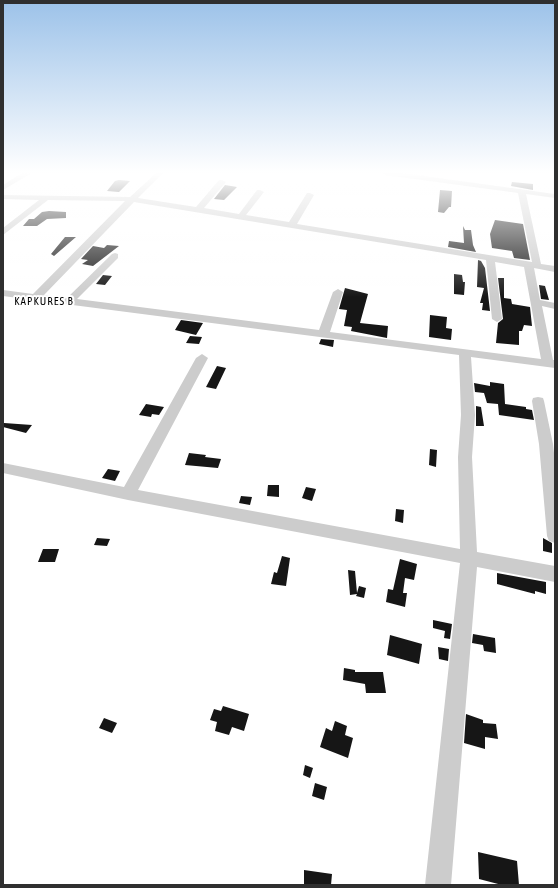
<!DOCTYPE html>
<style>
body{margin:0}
#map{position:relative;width:558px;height:888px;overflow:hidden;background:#fff;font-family:"Asap Condensed",sans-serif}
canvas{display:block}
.frame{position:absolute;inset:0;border:4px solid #2f2f2f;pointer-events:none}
</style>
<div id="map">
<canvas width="558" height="888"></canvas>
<div class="frame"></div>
</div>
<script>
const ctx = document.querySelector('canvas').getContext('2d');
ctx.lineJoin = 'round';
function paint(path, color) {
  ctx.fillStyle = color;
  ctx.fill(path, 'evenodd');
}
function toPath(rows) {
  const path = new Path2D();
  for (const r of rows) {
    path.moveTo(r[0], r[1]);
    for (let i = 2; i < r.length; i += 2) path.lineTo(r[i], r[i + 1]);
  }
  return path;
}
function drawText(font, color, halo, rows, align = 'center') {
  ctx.font = font + ' "Asap Condensed",sans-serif';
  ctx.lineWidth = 4;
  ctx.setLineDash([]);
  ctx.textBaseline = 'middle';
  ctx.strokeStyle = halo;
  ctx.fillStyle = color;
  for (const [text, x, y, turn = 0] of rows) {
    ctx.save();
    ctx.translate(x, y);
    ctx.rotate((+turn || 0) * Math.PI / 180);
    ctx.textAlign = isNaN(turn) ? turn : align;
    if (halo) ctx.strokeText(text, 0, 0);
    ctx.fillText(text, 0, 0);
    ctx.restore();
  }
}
paint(toPath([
 [119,180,130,181,119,192,107,191,115,181],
 [512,182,533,184,533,190,511,186],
 [225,185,237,187,224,200,214,199],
 [440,190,452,191,451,207,449,207,444,213,438,212],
 [49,211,66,212,66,218,47,219,37,226,23,226,29,219,34,219,42,212],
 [495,220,523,224,530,260,514,258,512,251,492,248,490,234],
 [463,226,465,230,471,230,473,245,476,252,448,247,449,241,464,243],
 [65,237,76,237,54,256,51,254],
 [107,245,119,246,93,266,82,264,88,260,81,259,93,246,104,248],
 [478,260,481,261,485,268,490,311,482,310,483,303,480,303,484,288,477,287],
 [454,274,462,275,463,282,465,282,464,295,454,294],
 [103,275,112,276,105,285,96,284],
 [498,278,504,278,504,298,511,299,512,304,530,307,532,326,524,325,522,331,519,331,519,345,496,343,498,323,503,319],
 [539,285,545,286,549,300,541,299],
 [345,288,368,294,360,323,388,326,387,338,351,331,352,327,344,326,347,310,339,309],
 [430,315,447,317,446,328,452,329,451,340,429,337],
 [181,320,203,323,196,335,175,330],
 [190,336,202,337,199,344,186,343],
 [321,339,334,340,333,347,319,344],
 [217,366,226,368,216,389,206,387],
 [490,382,504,384,505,404,526,407,526,409,532,410,534,420,499,415,498,404,487,403,484,393,475,392,474,383,490,386],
 [146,404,164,407,159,415,152,414,151,417,139,415],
 [476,406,481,407,484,426,476,426],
 [4,423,32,425,26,433,3,427],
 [430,449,437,450,436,467,429,465],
 [189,453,206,455,205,457,221,459,218,468,185,465],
 [108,469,120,471,115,481,102,478],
 [268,485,279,485,279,497,267,496],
 [306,487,316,489,312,501,302,498],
 [241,496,252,497,250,505,239,503],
 [396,509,404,510,403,523,395,521],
 [97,538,110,539,107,546,94,545],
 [543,538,552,543,552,553,543,551],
 [43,549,59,549,55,562,38,562],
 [282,556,290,558,286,586,271,584,274,572,277,573],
 [400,559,417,564,414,580,405,578,403,593,407,593,405,607,386,602,388,589,393,590],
 [348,570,355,571,357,593,359,586,366,588,364,598,356,596,357,594,350,595],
 [497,573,546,582,546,594,535,591,535,594,497,584],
 [433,620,452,624,450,639,444,638,445,631,433,628],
 [473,634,495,638,496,653,484,651,483,645,472,643],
 [390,635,422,644,419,664,387,655],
 [438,647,449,649,448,661,439,659],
 [344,668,355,670,355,672,383,672,386,693,366,693,365,684,343,680],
 [223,706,249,714,244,731,232,727,229,735,215,731,217,722,210,720,214,709,221,711],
 [466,714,483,720,483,723,496,724,498,739,485,737,485,749,464,743],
 [104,718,117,723,112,733,99,728],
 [335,721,347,726,345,735,353,738,348,758,320,747,326,728,332,731],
 [305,765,313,768,310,778,303,775],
 [315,783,327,787,324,800,312,796],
 [478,852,517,861,519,885,502,885,479,879],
 [304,870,332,874,331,885,304,885]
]), '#161616');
paint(toPath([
 [22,173,30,174,3,190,3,185,22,173],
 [156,173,163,173,138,198,196,207,219,180,222,180,226,182,204,208,239,214,257,190,260,190,264,192,246,215,289,222,307,193,310,193,314,195,297,224,532,262,518,193,385,175,382,173,402,173,555,194,555,198,526,194,541,264,555,266,555,272,534,268,540,300,555,303,555,309,542,306,553,360,555,360,555,368,471,357,475,415,472,457,477,552,555,566,555,582,477,567,451,885,425,885,460,563,128,500,3,473,3,463,124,487,196,358,202,354,208,358,138,490,460,549,458,457,461,415,459,355,3,296,3,290,33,294,125,201,48,200,3,235,3,228,39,200,3,199,3,195,130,197,156,173],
 [134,202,486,260,492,319,497,322,502,319,495,262,524,267,541,359,330,332,343,292,338,289,333,292,319,330,77,299,118,258,118,254,115,253,112,254,67,298,44,295,134,202],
 [538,397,543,398,544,401,553,444,555,462,555,543,549,541,547,536,539,444,532,401,533,398,538,397]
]), '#ccc');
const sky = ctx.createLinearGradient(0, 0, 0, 297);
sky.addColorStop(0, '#9cc2e9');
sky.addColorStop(0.58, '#fff');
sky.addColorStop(1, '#ffffff00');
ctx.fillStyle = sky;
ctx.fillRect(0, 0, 558, 297);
ctx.letterSpacing = '1px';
drawText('11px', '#000', '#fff', [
 ["KAPKURES B",44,302]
]);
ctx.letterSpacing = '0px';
</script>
